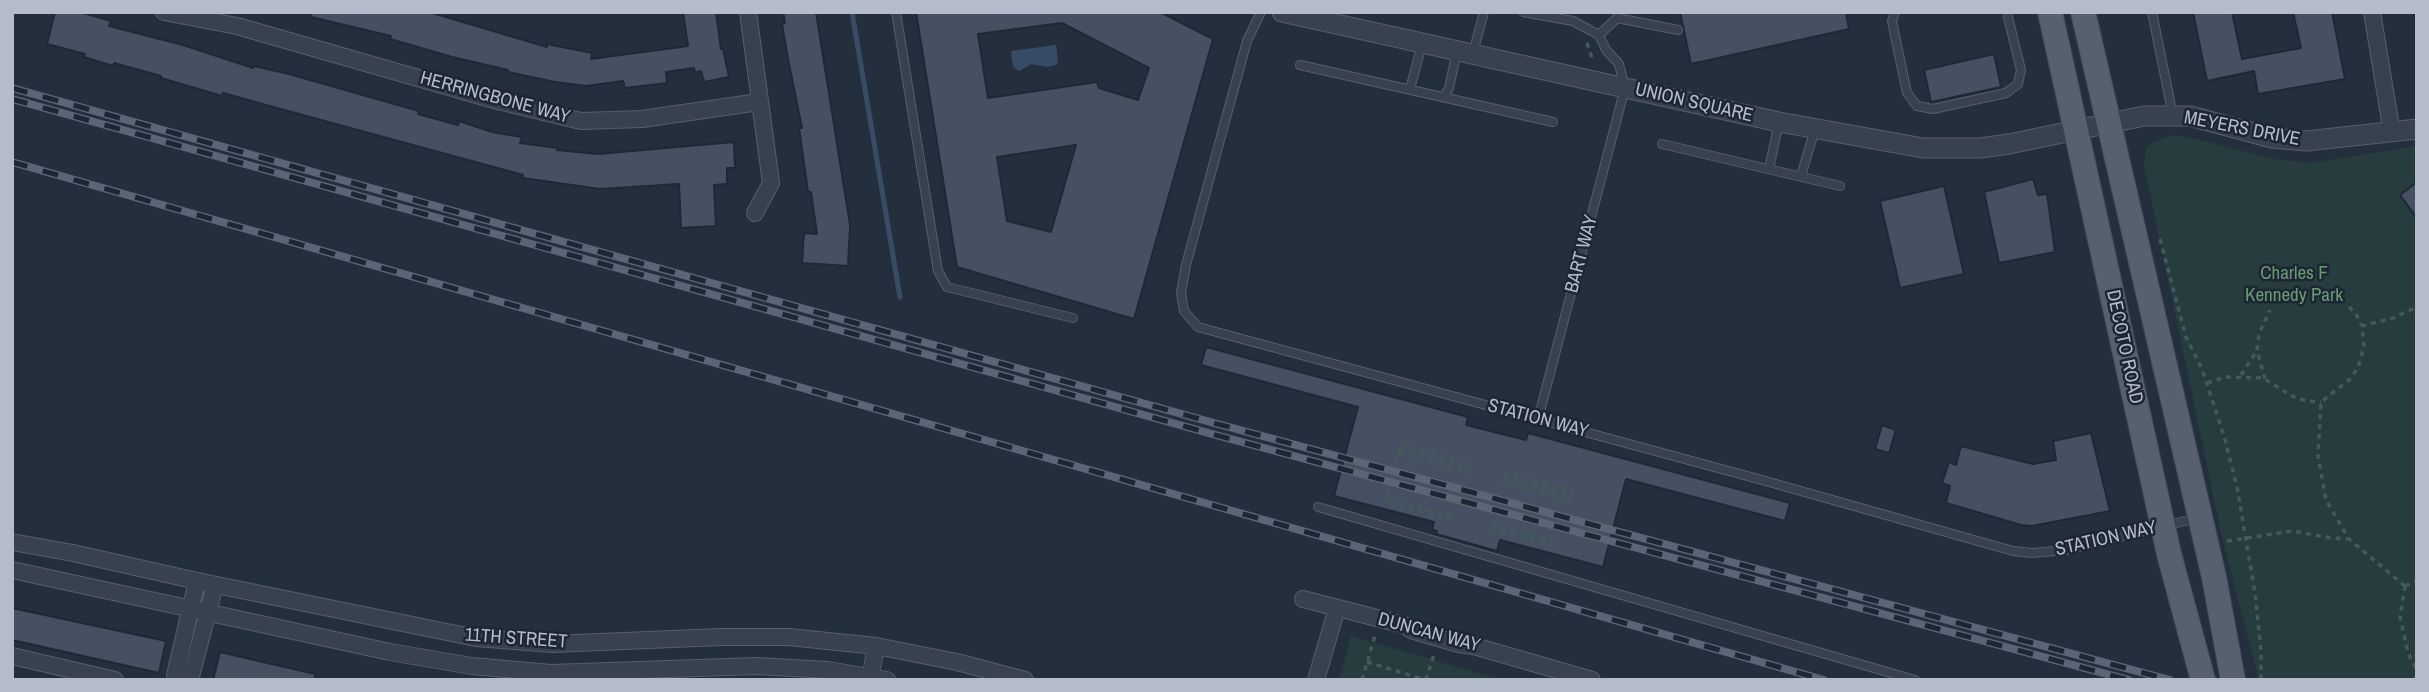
<!DOCTYPE html>
<style>
body{margin:0}
#map{position:relative;width:2429px;height:692px;overflow:hidden;background:#242f3e;font-family:"Archivo Narrow",sans-serif}
canvas{display:block}
.frame{position:absolute;inset:0;border:14px solid #b4bcc9;pointer-events:none}
</style>
<div id="map">
<canvas width="2429" height="692"></canvas>
<div class="frame"></div>
</div>
<script>
const ctx = document.querySelector('canvas').getContext('2d');
ctx.lineJoin = 'round';
function paint(path, color) {
  ctx.fillStyle = color;
  ctx.fill(path, 'evenodd');
}
function toPath(rows) {
  const path = new Path2D();
  for (const r of rows) {
    path.moveTo(r[0], r[1]);
    for (let i = 2; i < r.length; i += 2) path.lineTo(r[i], r[i + 1]);
  }
  return path;
}
function strokePath(path, color, width, dash) {
  ctx.strokeStyle = color;
  ctx.lineWidth = width;
  ctx.lineCap = dash ? 'butt' : 'round';
  ctx.setLineDash(dash || []);
  ctx.stroke(path);
}
function drawText(font, color, halo, rows, align = 'center') {
  ctx.font = font + ' "Archivo Narrow",sans-serif';
  ctx.lineWidth = 5;
  ctx.setLineDash([]);
  ctx.textBaseline = 'middle';
  ctx.strokeStyle = halo;
  ctx.fillStyle = color;
  for (const [text, x, y, turn = 0] of rows) {
    ctx.save();
    ctx.translate(x, y);
    ctx.rotate((+turn || 0) * Math.PI / 180);
    ctx.textAlign = isNaN(turn) ? turn : align;
    if (halo) ctx.strokeText(text, 0, 0);
    ctx.fillText(text, 0, 0);
    ctx.restore();
  }
}
paint(toPath([
 [2172,135,2197,139,2274,159,2310,163,2417,146,2417,680,2259,680,2223,542,2144,165,2146,148,2150,144],
 [1351,636,1502,680,1339,680]
]), '#263c3f');
paint(toPath([
 [1056,45,1058,63,1056,65,1047,67,1032,64,1019,71,1013,67,1011,51]
]), '#394c67');
strokePath(toPath([
 [852,12,900,297]
]), '#394c67', 5);
const building = toPath([
 [55,12,80,12,111,21,109,26,183,45,253,68,254,66,289,74,419,111,418,114,458,125,459,121,492,132,522,137,520,143,558,148,557,150,598,154,734,142,735,168,727,168,727,184,714,185,716,226,681,228,679,184,600,189,523,178,523,175,266,105,223,93,222,96,161,78,161,76,114,63,113,66,84,57,85,54,47,44,55,12],
 [311,12,429,12,547,47,547,44,592,53,591,59,688,46,683,12,716,12,721,49,723,48,729,77,704,82,701,71,695,73,694,68,666,72,667,83,625,88,623,81,586,86,555,82,508,72,508,70,452,57,390,39,391,36,311,17,311,12],
 [783,12,816,12,850,225,848,266,802,263,804,233,817,234,811,192,808,192,799,128,802,128,788,59,782,24,785,23,783,12],
 [916,12,1160,12,1213,39,1134,319,957,267,916,12],
 [1062,23,1149,68,1138,100,1099,88,1097,82,988,98,978,34,1062,23],
 [1076,145,1051,232,1007,221,997,157,1076,145],
 [1680,12,1846,12,1849,29,1691,64,1680,12],
 [2193,12,2232,12,2242,59,2301,48,2293,12,2332,12,2345,79,2258,94,2254,71,2207,81,2193,12],
 [1994,54,2001,87,1931,102,1924,70,1994,54],
 [2033,179,2038,195,2047,194,2055,252,1999,263,1984,192,2033,179],
 [2417,182,2417,218,2400,195,2417,182],
 [1944,186,1964,274,1900,288,1880,201,1944,186],
 [1206,347,1468,417,1466,425,1526,440,1528,433,1790,503,1785,521,1626,479,1603,567,1500,540,1497,551,1436,534,1437,531,1432,530,1434,522,1334,496,1358,407,1201,365,1206,347],
 [1882,425,1896,430,1889,453,1875,449,1882,425],
 [2091,433,2110,511,2032,526,2021,525,1946,503,1950,486,1942,483,1949,462,1956,465,1961,446,2033,464,2056,460,2053,441,2091,433],
 [12,608,166,641,159,673,12,640,12,608],
 [220,652,315,674,315,680,213,680,220,652]
]);
paint(building, '#455162');
strokePath(building, '#1f2835', 2);
const service = toPath([
 [896,12,938,271,947,287,1073,318],
 [1261,12,1247,41,1186,265,1181,293,1184,311,1198,327,1762,480,2013,551,2032,553,2067,550,2197,518],
 [1523,12,1573,21,1599,35,1606,50,1619,64,1625,88,1538,419],
 [1895,12,1892,21,1907,93,1917,106,1933,109,2006,93,2018,84,2021,70,2008,17],
 [2152,12,2173,116],
 [1599,35,1617,18,1678,30],
 [1473,53,1484,12],
 [1300,65,1553,122],
 [1410,89,1422,44],
 [1444,97,1449,88,1457,51],
 [1662,144,1840,186],
 [1769,169,1779,122],
 [1801,176,1815,129],
 [1318,507,1915,680]
]);
const minor = toPath([
 [164,12,237,26,498,101,581,121,642,119,759,102],
 [748,12,771,183,755,213],
 [2372,12,2392,133],
 [12,542,73,553,197,581,476,638,552,644,721,637,789,637,876,646,957,662,1025,680],
 [12,570,390,652,472,666,551,673,757,666,828,670,887,680],
 [1303,599,1404,625,1411,630,1459,644,1474,646,1592,680],
 [12,656,115,680],
 [176,680,175,675,197,581],
 [190,680,215,585],
 [870,680,876,646],
 [1316,680,1337,608]
]);
const tertiary = toPath([
 [1282,12,1779,122,1923,148,1980,148,2009,144,2144,116,2190,116,2272,138,2306,141,2417,129]
]);
const primary = toPath([
 [2050,12,2169,554,2203,680],
 [2083,12,2214,577,2233,680]
]);
strokePath(service, '#565f6c', 10);
strokePath(minor, '#565f6c', 18);
strokePath(tertiary, '#565f6c', 21);
strokePath(primary, '#414a57', 26);
strokePath(toPath([
 [1587,43,1592,58],
 [2160,239,2186,337,2202,369,2224,436,2237,487,2255,593,2261,651,2261,680],
 [2349,307,2356,314,2362,326],
 [2241,375,2256,352],
 [2265,379,2257,350,2259,334,2270,310],
 [2207,383,2226,377,2263,378,2292,396,2306,401,2321,402],
 [1400,449,1470,468],
 [1398,454,1468,473],
 [1396,462,1401,444,1471,463],
 [1505,472,1573,490,1568,508],
 [1504,477,1571,495],
 [1502,482,1570,500],
 [1389,491,1387,499,1451,516],
 [1387,499,1385,504,1450,520],
 [1492,525,1555,541,1556,535],
 [1491,530,1554,546,1555,541],
 [2227,541,2293,531,2331,538,2349,539],
 [2405,586,2349,539,2326,500,2318,456,2321,402,2349,380,2358,368,2364,346,2362,326,2393,318,2417,307],
 [2405,586,2400,617,2408,653,2417,670],
 [2405,586,2417,581],
 [1367,662,1426,680],
 [1362,680,1376,632],
 [1426,680,1434,654],
 [2414,680,2417,676]
]), '#44595c', 3.5, [5, 5]);
strokePath(service, '#38414e', 8);
strokePath(minor, '#38414e', 16);
strokePath(tertiary, '#38414e', 19);
strokePath(primary, '#56606e', 24);
const rail = toPath([
 [12,88,1214,423,2170,680],
 [12,99,1212,434,2129,680],
 [12,162,1824,680]
]);
strokePath(rail, '#5a6575', 8);
strokePath(rail, '#1d2633', 5, [16]);
drawText('19px', '#b4bcc9', '#1d2633', [
 ["HERRINGBONE WAY",495,98,15],
 ["UNION SQUARE",1694,103,13],
 ["MEYERS DRIVE",2242,129,11],
 ["BART WAY",1582,254,-75],
 ["DECOTO ROAD",2124,347,78],
 ["STATION WAY",1538,419,15],
 ["STATION WAY",2106,539,-13],
 ["DUNCAN WAY",1429,633,15],
 ["11TH STREET",516,639,4]
]);
drawText('19px', '#6b9a76', '#1d2633', [
 ["Charles F",2294,274],
 ["Kennedy Park",2294,296]
]);
</script>
